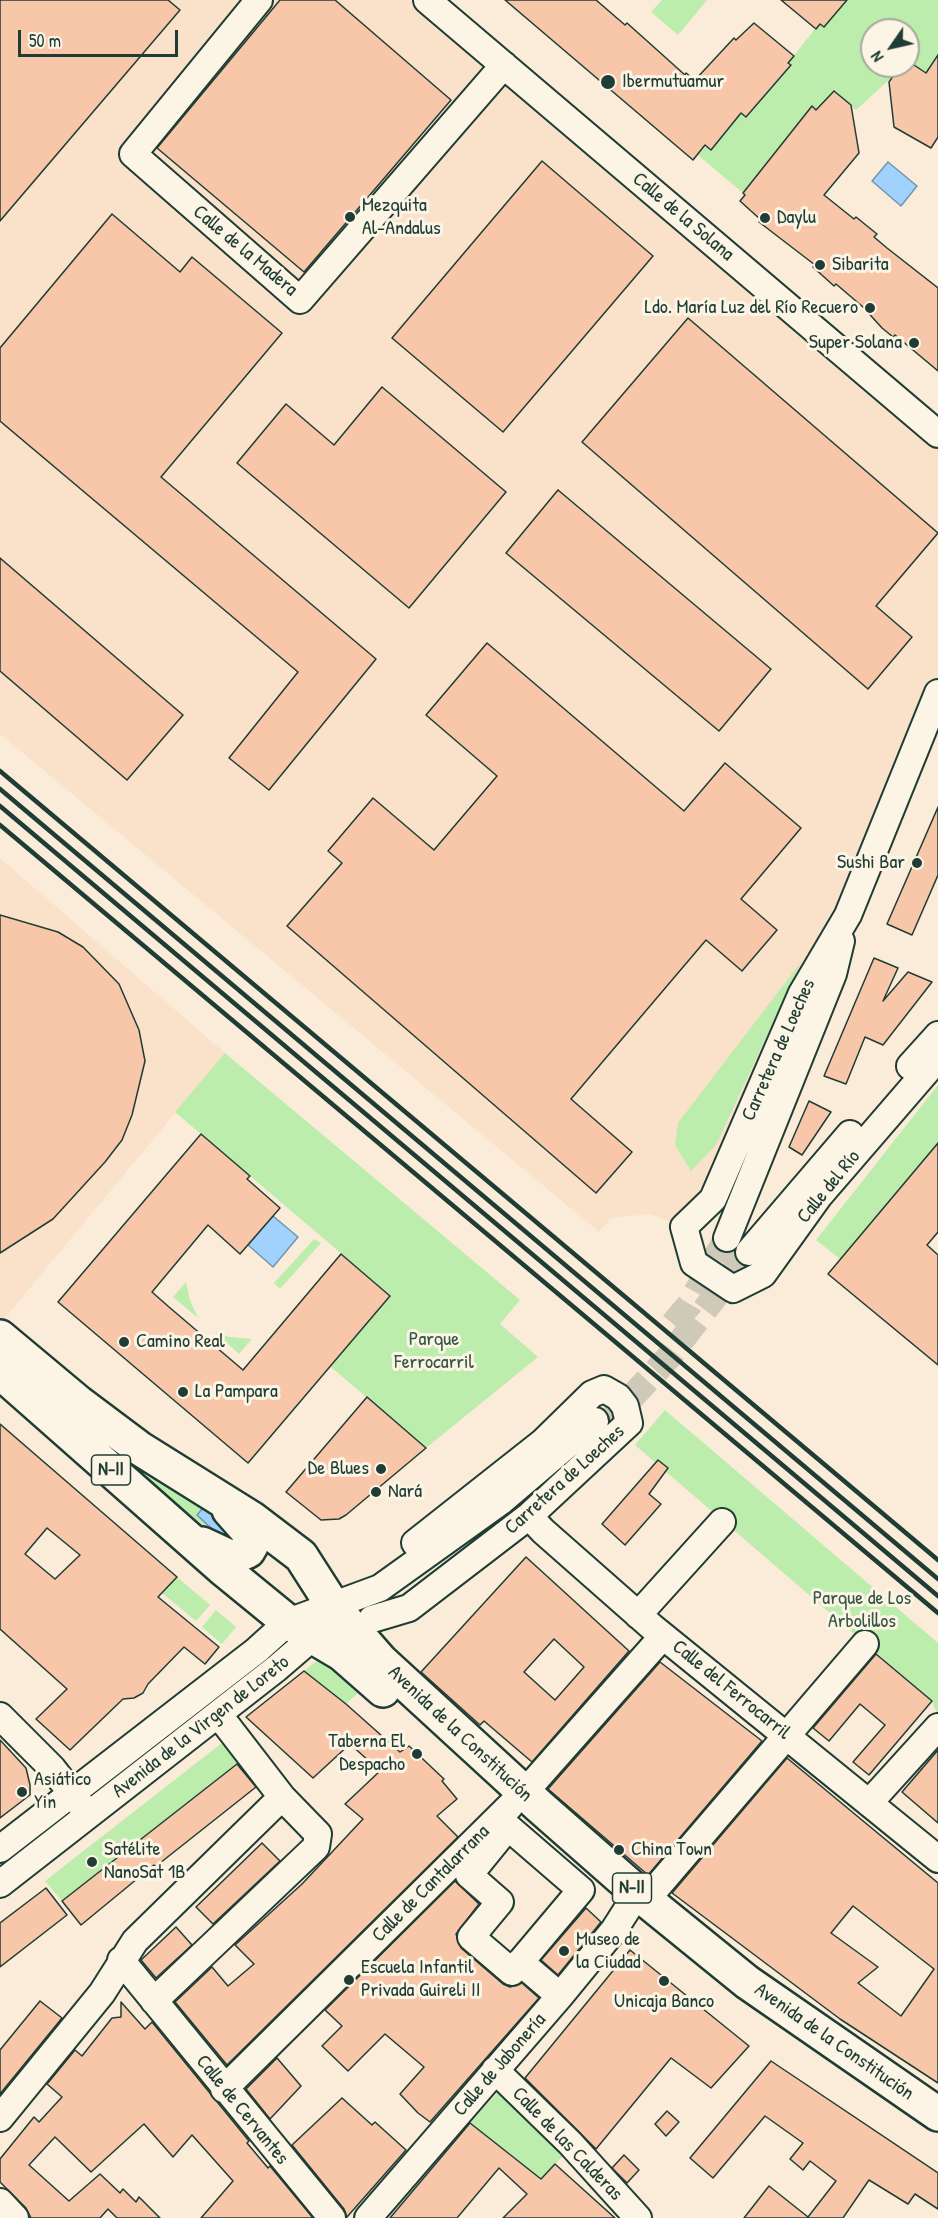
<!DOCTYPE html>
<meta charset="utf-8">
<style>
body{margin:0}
#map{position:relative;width:938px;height:2218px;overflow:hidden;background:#fbecd9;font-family:"Patrick Hand",sans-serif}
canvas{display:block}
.north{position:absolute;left:860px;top:18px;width:60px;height:60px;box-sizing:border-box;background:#fcf5e5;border:2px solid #a4ab9e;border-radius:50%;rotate:236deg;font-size:16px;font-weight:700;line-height:24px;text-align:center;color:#1f3d34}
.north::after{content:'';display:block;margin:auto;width:21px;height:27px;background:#1f3d34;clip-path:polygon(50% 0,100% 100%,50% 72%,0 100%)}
.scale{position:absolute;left:18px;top:30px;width:160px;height:27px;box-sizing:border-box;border:3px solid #1f3d34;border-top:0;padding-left:8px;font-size:18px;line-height:21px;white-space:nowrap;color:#1f3d34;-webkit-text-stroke:4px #fcf5e5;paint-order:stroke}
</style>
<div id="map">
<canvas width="938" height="2218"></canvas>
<div class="north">N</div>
<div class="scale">50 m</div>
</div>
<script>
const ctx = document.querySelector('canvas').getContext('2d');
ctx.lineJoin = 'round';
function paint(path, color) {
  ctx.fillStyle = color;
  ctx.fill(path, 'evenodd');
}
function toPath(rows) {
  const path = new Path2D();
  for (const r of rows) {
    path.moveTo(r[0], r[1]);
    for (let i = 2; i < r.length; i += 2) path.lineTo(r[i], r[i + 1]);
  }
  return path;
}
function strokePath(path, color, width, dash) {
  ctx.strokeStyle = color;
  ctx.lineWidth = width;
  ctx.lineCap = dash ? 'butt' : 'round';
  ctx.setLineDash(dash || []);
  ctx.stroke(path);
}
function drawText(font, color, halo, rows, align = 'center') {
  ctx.font = font + ' "Patrick Hand",sans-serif';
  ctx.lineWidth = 6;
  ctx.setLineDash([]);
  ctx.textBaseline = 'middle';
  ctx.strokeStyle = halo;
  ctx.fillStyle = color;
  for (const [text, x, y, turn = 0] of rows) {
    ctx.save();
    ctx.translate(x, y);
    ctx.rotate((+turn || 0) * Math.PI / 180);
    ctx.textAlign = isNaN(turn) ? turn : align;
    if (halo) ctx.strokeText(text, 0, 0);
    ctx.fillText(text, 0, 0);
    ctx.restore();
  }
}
paint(toPath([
 [0,0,427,0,938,434,938,693,871,860,684,1227,650,1214,611,1218,599,1232,0,734],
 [0,858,225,1053,0,1324]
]), '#fae1ca');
paint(toPath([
 [662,0,707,0,678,35,651,12],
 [843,0,938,0,938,76,926,73,908,61,908,30,872,30,872,66,900,66,891,78,856,110,834,91,816,110,812,107,743,193,698,155,706,146,711,150,739,112,747,117,791,65,788,63,815,29,820,24,824,27,844,4],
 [801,962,716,1145,691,1171,675,1145,678,1123],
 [225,1053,520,1300,500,1324,538,1357,426,1448,331,1367,390,1295,175,1112],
 [938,1085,938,1143,840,1259,816,1240],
 [314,1239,321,1243,280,1289,274,1283],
 [186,1282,190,1300,198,1318,173,1297],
 [215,1332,229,1337,252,1339,239,1354],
 [665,1410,938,1643,938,1716,932,1701,635,1445],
 [82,1421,187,1492,242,1533,225,1545,195,1518,115,1456],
 [177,1577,210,1605,196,1621,162,1593],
 [216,1610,236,1627,222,1644,202,1627],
 [319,1659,358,1693,344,1706,304,1671],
 [227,1739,240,1762,62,1901,45,1881],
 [498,2092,566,2153,541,2179,470,2123]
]), '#bcedac');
const water = toPath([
 [888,162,917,186,901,206,872,181,888,162],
 [273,1216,298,1237,273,1267,248,1245,273,1216],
 [203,1508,236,1532,240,1539,227,1543,197,1515,203,1508]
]);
paint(water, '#a1d2fe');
strokePath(water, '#6d96ad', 1.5);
const building = toPath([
 [0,0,168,0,180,10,0,221,0,0],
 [280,0,335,0,451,100,304,272,157,148,280,0],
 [505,0,596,0,625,25,627,23,685,75,686,73,695,80,734,38,736,40,754,23,794,56,788,63,791,65,746,117,741,113,711,150,705,145,693,160,505,0],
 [781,0,847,0,824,27,820,24,816,29,781,0],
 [938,55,938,137,931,148,894,127,889,82,900,66,908,66,908,61,926,73,938,55],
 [834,91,851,105,859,153,824,195,854,219,856,217,877,234,874,237,887,248,938,288,938,371,895,335,893,337,882,328,863,307,836,284,834,286,813,267,815,265,759,222,761,220,740,201,745,195,743,193,812,106,816,110,834,91],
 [542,161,653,256,503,432,392,338,542,161],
 [112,214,180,272,192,257,282,333,161,477,376,659,269,790,229,758,298,672,0,421,0,348,112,214],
 [688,318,938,533,876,606,912,637,868,689,582,442,688,318],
 [382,387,506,492,409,608,237,463,286,404,334,445,382,387],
 [558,490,771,669,719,731,506,553,558,490],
 [0,558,183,715,127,780,0,671,0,558],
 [487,643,684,811,725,763,801,828,741,899,777,930,742,971,706,940,571,1099,632,1152,596,1193,287,926,342,863,328,851,373,798,434,850,497,776,426,715,487,643],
 [938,807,938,875,912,935,887,924,938,807],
 [0,915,58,932,83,947,119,984,139,1030,145,1061,132,1115,122,1140,105,1162,53,1219,0,1253,0,915],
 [874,958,898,968,883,1001,908,972,932,982,883,1045,865,1037,846,1084,824,1076,874,958],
 [809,1101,831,1112,802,1155,789,1147,809,1101],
 [201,1134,250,1176,247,1179,280,1208,240,1254,208,1225,152,1292,169,1307,243,1370,341,1254,390,1296,248,1463,58,1302,201,1134],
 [938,1143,938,1232,927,1245,938,1255,938,1365,828,1274,938,1143],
 [367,1397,426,1448,346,1515,339,1519,321,1520,286,1492,367,1397],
 [0,1424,177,1577,158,1597,219,1647,205,1664,184,1647,148,1684,143,1693,134,1698,123,1699,70,1750,36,1719,67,1689,0,1629,0,1424],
 [47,1528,80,1555,55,1579,25,1554,47,1528],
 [658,1460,668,1468,649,1494,661,1504,625,1545,602,1524,658,1460],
 [526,1557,629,1651,532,1762,484,1721,480,1725,421,1672,526,1557],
 [554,1639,584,1667,555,1700,524,1672,554,1639],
 [876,1654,932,1701,869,1775,853,1762,885,1725,860,1704,829,1741,813,1728,876,1654],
 [660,1662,762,1741,648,1875,548,1789,660,1662],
 [304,1671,346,1704,400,1752,409,1746,444,1779,442,1781,457,1799,437,1816,458,1837,227,2065,175,2002,212,1967,228,1986,254,1964,235,1945,302,1884,363,1819,345,1804,380,1771,350,1744,313,1778,246,1717,304,1671],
 [0,1740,26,1768,30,1785,30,1795,0,1818,0,1740],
 [938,1750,938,1823,902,1792,938,1750],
 [787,1758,938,1883,938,2083,840,2019,672,1893,787,1758],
 [853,1906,934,1969,901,2016,858,1983,878,1967,831,1933,853,1906],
 [237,1764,256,1787,155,1867,154,1865,81,1925,62,1901,237,1764],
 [262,1843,280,1861,213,1924,196,1907,262,1843],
 [455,1881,479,1904,456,1934,461,1948,503,1984,510,1987,522,1983,539,1998,430,2122,418,2113,400,2094,424,2067,385,2034,348,2071,322,2046,342,2026,325,2010,455,1881],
 [46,1888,67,1915,0,1967,0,1923,46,1888],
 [586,1908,601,1922,558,1975,541,1960,586,1908],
 [176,1927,192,1945,156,1978,141,1960,176,1927],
 [630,1950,749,2046,711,2088,671,2058,596,2149,525,2078,630,1950],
 [40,2001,62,2018,0,2094,0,2050,40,2001],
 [121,2002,145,2029,152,2022,249,2141,247,2143,268,2168,270,2166,313,2218,201,2218,233,2181,192,2135,173,2157,144,2124,91,2172,55,2137,29,2165,69,2201,100,2174,120,2193,123,2189,136,2202,139,2197,160,2218,117,2218,108,2209,100,2218,31,2218,26,2208,0,2182,0,2159,34,2117,39,2122,62,2097,47,2084,75,2050,82,2056,112,2018,121,2017,121,2002],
 [277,2058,301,2086,270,2119,246,2089,277,2058],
 [771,2061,938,2173,938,2209,915,2194,908,2204,869,2180,843,2218,744,2218,769,2186,808,2217,836,2181,810,2161,803,2170,790,2159,803,2143,765,2116,713,2178,690,2158,771,2061],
 [342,2098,372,2125,375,2122,406,2150,347,2217,344,2209,292,2145,342,2098],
 [667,2111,679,2122,666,2136,655,2124,667,2111],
 [470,2123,541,2179,555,2164,615,2218,503,2218,527,2194,499,2168,457,2218,390,2218,470,2123],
 [624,2155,639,2170,627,2183,612,2168,624,2155]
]);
paint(building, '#f8c6a8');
strokePath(building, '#1f3d34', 1.5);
strokePath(toPath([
 [673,1324,689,1305,727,1238],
 [603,1428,668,1358,749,1252]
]), '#cfc9b8', 26, [26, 13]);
const minor = toPath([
 [259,0,133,154,300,300,504,65],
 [427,0,938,434],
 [938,693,848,915,802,993,713,1199,684,1227,694,1263,733,1289,763,1274,819,1196,938,1058],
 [910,1066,938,1035],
 [727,1238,833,974,841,941],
 [749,1252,850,1134],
 [529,1516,543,1531,652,1627,938,1859],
 [638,1615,722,1522],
 [372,1619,409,1608,529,1516,629,1423,625,1406,618,1397,604,1389,592,1394,543,1442,415,1543],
 [0,1716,52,1768,81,1805],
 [524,1793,663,1636],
 [869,1803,938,1727],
 [508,1827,581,1890,512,1972,471,1937,500,1902,469,1875,508,1827],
 [0,1849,257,1650,288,1622,380,1588,500,1502,595,1421],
 [0,1884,277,1668,313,1637,322,1623],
 [646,1900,865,1644],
 [121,1960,332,2218],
 [520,1962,560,1996],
 [154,2001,316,1847,318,1834,282,1797,218,1714],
 [495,2070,570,2143,638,2218],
 [224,2089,510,1806],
 [0,2118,102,1993,135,1941,282,1797],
 [0,2202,15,2218],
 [368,2218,560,1996,614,1930,628,1908]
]);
const major = toPath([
 [0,1337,79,1403,139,1448,251,1518,301,1556,333,1606,381,1661,539,1806,646,1900,747,1982,938,2114],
 [0,1372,222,1568,288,1622,342,1654,383,1690],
 [202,1544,232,1558,248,1551,252,1544,252,1536,229,1510]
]);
strokePath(minor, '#1f3d34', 30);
strokePath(major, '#1f3d34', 38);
strokePath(minor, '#fcf5e5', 26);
strokePath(major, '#fcf5e5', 33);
strokePath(toPath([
 [0,771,938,1560],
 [0,789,938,1579],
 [0,806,938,1596],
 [0,825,938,1613]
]), '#1f3d34', 4.5);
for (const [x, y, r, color] of [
 [608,82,8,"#1f3d34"],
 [350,217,6,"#1f3d34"],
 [765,218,6,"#1f3d34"],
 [820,265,6,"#1f3d34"],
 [870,308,6,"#1f3d34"],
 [914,343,6,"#1f3d34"],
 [917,863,6,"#1f3d34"],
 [124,1342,6,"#1f3d34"],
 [183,1392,6,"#1f3d34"],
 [381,1469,6,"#1f3d34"],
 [376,1492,6,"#1f3d34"],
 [417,1754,6,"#1f3d34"],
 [22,1792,6,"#1f3d34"],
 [619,1850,6,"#1f3d34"],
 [92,1862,6,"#1f3d34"],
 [564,1951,6,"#1f3d34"],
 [349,1980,6,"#1f3d34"],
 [664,1981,6,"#1f3d34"]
]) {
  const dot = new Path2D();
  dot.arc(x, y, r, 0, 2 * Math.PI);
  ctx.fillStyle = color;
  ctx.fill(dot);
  strokePath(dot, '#fcf5e5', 2);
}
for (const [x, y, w] of [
 [111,1470,39],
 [632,1888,39]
]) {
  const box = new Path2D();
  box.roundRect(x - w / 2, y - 15, w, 30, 4.5);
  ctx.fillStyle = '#fcf5e5';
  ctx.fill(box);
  strokePath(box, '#1f3d34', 1.5);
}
drawText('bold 18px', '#1f3d34', null, [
 ["N-II",111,1470],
 ["N-II",632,1888]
]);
drawText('20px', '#1f3d34', '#fcf5e5', [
 ["Ibermutuamur",622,82],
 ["Mezquita",362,206],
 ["Al-Andalus",362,229],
 ["Daylu",777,218],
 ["Sibarita",832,265],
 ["Ldo. María Luz del Río Recuero",858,308,"right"],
 ["Super Solana",902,343,"right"],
 ["Sushi Bar",905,863,"right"],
 ["Camino Real",136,1342],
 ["La Pampara",195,1392],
 ["De Blues",369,1469,"right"],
 ["Nará",388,1492],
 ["Taberna El",405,1742,"right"],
 ["Despacho",405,1765,"right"],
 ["Asiático",34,1780],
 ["Yin",34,1803],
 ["Satélite",104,1850],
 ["NanoSat 1B",104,1873],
 ["China Town",631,1850],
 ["Museo de",576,1940],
 ["la Ciudad",576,1963],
 ["Escuela Infantil",361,1968],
 ["Privada Guireli II",361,1991],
 ["Unicaja Banco",664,2002,"center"]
], 'left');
drawText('20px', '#1f3d34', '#fcf5e5', [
 ["Calle de la Solana",683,217,40],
 ["Calle de la Madera",245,251,40],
 ["Carretera de Loeches",779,1050,-66],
 ["Calle del Río",829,1187,-51],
 ["Carretera de Loeches",565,1480,-42],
 ["Calle del Ferrocarril",731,1690,39],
 ["Avenida de la Virgen de Loreto",201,1727,-38],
 ["Avenida de la Constitución",460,1734,43],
 ["Calle de Cantalarrana",431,1884,-45],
 ["Avenida de la Constitución",834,2042,35],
 ["Calle de Jabonería",500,2065,-49],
 ["Calle de Cervantes",242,2110,51],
 ["Calle de las Calderas",567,2144,46]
]);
drawText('20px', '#375746', '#fcf5e5', [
 ["Parque",434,1340],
 ["Ferrocarril",434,1363],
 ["Parque de Los",862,1599],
 ["Arbolillos",862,1622]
]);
</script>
